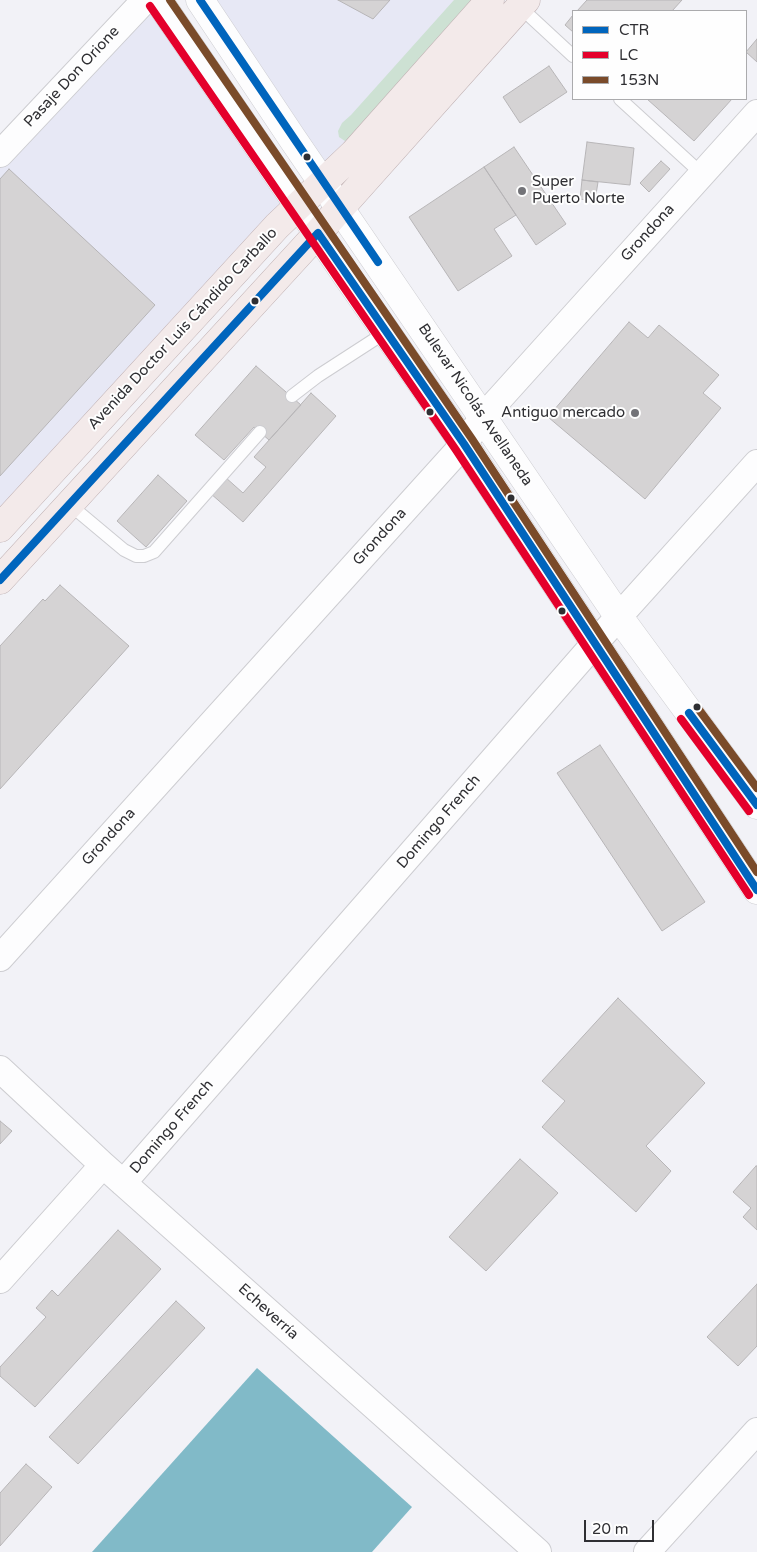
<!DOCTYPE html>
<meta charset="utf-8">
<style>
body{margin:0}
#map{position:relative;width:757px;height:1552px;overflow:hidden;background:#f2f2f7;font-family:"Varela Round",sans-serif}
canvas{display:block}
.legend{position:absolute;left:572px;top:10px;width:175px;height:90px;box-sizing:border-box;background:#fefefe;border:1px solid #ababad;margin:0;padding:6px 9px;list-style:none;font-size:15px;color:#2f2f33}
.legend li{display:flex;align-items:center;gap:10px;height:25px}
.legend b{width:25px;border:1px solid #ababad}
.scale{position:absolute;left:584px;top:1520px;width:70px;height:22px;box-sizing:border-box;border:2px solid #2f2f33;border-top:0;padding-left:6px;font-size:15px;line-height:18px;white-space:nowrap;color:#2f2f33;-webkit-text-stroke:4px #fefefe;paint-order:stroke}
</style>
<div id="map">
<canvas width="757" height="1552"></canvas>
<ul class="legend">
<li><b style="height:6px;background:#0065bd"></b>CTR</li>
<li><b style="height:6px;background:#e4002b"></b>LC</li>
<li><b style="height:6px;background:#7a4b2a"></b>153N</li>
</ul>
<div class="scale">20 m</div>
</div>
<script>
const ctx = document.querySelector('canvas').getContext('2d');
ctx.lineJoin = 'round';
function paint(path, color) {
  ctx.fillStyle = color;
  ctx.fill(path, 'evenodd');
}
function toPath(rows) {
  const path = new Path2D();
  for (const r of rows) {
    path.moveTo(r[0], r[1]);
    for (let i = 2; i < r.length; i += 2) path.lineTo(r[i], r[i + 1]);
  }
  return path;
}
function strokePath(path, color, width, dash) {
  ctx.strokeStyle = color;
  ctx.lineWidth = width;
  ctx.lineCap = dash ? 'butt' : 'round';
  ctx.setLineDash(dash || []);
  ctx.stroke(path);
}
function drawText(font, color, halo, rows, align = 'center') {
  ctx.font = font + ' "Varela Round",sans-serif';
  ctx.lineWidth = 4;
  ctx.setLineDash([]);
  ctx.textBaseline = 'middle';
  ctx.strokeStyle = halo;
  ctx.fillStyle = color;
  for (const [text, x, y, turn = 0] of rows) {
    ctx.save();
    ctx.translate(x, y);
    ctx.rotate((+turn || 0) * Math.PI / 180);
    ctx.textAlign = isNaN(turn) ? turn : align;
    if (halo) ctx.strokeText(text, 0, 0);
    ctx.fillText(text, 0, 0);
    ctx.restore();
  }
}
paint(toPath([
 [145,0,299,205,0,528,0,154],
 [200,0,490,0,323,183]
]), '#e7e8f5');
paint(toPath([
 [454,0,478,0,353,138,345,141,339,137,338,131,342,123,351,115]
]), '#cde1d3');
paint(toPath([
 [257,1368,412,1507,372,1552,92,1552]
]), '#81bac8');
const building = toPath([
 [338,0,390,0,373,19,338,0],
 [587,0,682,0,672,11,577,11,587,0],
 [573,15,573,32,565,25,573,15],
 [757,39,757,62,746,52,757,39],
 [549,66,567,92,520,123,503,97,549,66],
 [647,99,732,99,694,141,647,99],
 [587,142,634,148,630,185,582,180,587,142],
 [514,147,566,224,536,245,484,167,514,147],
 [661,161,670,169,649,192,640,183,661,161],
 [484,167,516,215,494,229,512,256,458,291,409,217,484,167],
 [9,169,155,305,0,476,0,179,9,169],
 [582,180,598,182,595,201,580,199,582,180],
 [629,322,648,338,659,325,719,375,703,393,721,408,645,499,548,417,629,322],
 [256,366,301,405,269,440,254,427,224,460,195,435,256,366],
 [311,393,336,416,243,522,210,493,225,477,243,493,266,467,254,457,311,393],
 [158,475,187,501,146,547,117,521,158,475],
 [60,585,129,646,0,789,0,646,43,599,45,601,60,585],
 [600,745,705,902,662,931,557,773,600,745],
 [618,998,705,1083,646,1146,671,1171,636,1212,542,1127,565,1101,542,1081,618,998],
 [0,1121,12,1131,0,1144,0,1121],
 [520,1159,558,1193,486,1271,449,1237,520,1159],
 [756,1166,757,1166,757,1230,743,1217,751,1208,733,1192,756,1166],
 [118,1230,161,1269,35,1407,0,1376,0,1367,46,1317,36,1308,52,1290,58,1296,118,1230],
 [757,1284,757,1346,738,1366,707,1337,757,1284],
 [176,1301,205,1328,78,1464,49,1437,176,1301],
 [26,1464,52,1487,0,1546,0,1493,26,1464]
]);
paint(building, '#d5d3d4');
strokePath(building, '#b7b5b7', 1);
const lane = toPath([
 [520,7,573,56],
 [620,99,702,174],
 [292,396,318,376,386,332],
 [69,504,124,550,136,556,144,556,154,552,260,432]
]);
const street = toPath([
 [0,154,145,0],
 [0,958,464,444,483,417,757,113],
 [0,1069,103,1165,538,1552],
 [123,1183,595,643,757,463],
 [0,1280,103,1165],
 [647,1552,757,1431]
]);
const secondary = toPath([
 [158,0,349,279,464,444,757,890],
 [200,0,292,138,619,617,757,805]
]);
const primary = toPath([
 [0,528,277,226,354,153,490,0],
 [0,580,318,233,526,0]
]);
strokePath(lane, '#cdcdd1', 14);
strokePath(street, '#cdcdd1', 28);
strokePath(secondary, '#cdcdd1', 29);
strokePath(primary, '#bfb0b2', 29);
strokePath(lane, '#fdfdfe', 12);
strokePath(street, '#fdfdfe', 26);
strokePath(secondary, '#fdfdfe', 28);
strokePath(primary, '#f3eaea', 28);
strokePath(toPath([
 [200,0,378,262],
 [0,580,318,233,464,444,757,890],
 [689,713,757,805]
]), '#0065bd', 8);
strokePath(toPath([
 [150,6,456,450,749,895],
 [681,719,749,811]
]), '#e4002b', 8);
strokePath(toPath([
 [170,0,472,439,757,872],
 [697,707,757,788]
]), '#7a4b2a', 8);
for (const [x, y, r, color] of [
 [307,157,4.5,"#2f2f33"],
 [522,191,5,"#737378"],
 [255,301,4.5,"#2f2f33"],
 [430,412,4.5,"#2f2f33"],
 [635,413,5,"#737378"],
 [511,498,4.5,"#2f2f33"],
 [562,611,4.5,"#2f2f33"],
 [697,707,4.5,"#2f2f33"]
]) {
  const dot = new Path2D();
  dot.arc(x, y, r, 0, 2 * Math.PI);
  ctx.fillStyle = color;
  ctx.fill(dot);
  strokePath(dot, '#fefefe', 2);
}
drawText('15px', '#2f2f33', '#fefefe', [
 ["Pasaje Don Orione",72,77,-47],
 ["Grondona",648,233,-48],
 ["Avenida Doctor Luis Cándido Carballo",183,329,-47],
 ["Bulevar Nicolás Avellaneda",475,405,56],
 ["Grondona",380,537,-48],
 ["Domingo French",439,822,-49],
 ["Grondona",109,837,-48],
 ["Domingo French",172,1127,-49],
 ["Echeverría",268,1312,42]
]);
drawText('15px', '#2f2f33', '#fefefe', [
 ["Super",532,182],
 ["Puerto Norte",532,199],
 ["Antiguo mercado",625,413,"right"]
], 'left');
</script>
